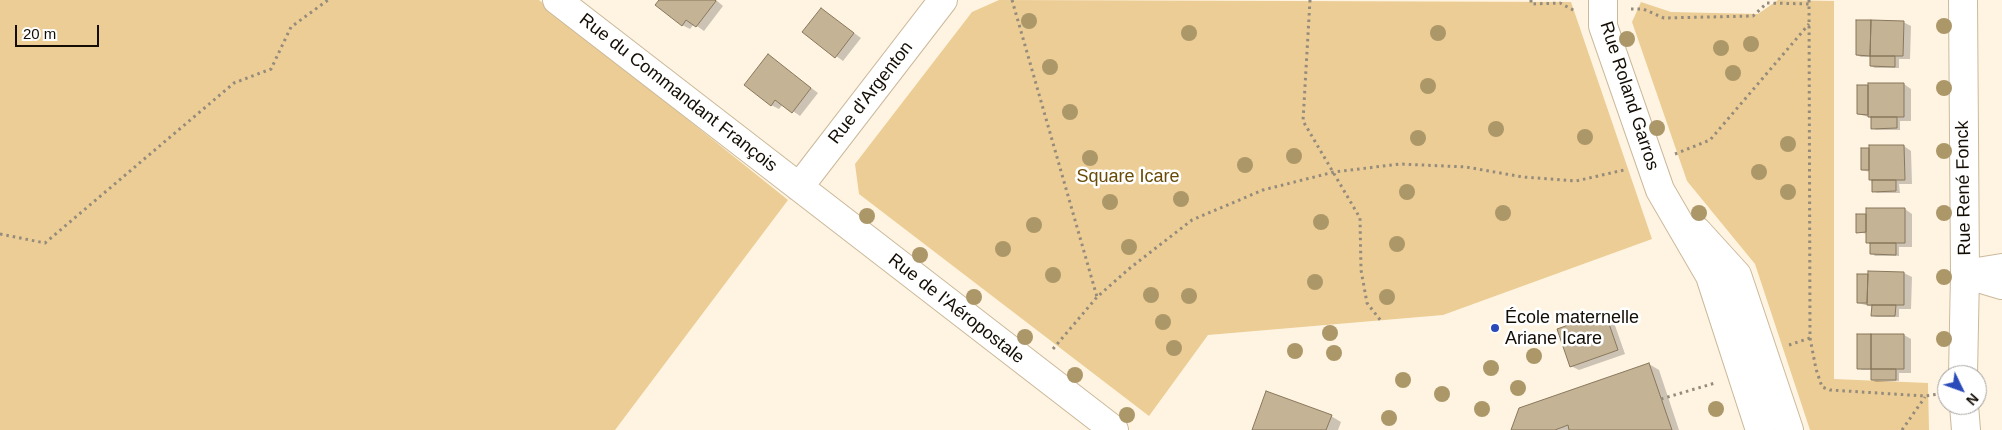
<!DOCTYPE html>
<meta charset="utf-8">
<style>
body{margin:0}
#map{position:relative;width:2002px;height:430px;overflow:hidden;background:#fff4e1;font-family:Helvetica,sans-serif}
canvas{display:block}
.north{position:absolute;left:1937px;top:365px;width:50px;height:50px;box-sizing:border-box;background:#fff;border:1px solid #a19e9b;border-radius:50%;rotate:132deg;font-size:14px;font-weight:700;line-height:20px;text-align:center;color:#130d04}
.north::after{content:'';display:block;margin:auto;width:18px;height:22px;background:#2b4aba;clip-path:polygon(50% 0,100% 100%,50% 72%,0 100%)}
.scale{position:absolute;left:15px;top:25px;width:84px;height:22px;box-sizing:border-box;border:2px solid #130d04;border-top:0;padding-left:6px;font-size:15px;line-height:18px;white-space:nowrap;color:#130d04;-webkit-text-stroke:4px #fff;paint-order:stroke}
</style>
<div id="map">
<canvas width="2002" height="430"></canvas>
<div class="north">N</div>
<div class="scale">20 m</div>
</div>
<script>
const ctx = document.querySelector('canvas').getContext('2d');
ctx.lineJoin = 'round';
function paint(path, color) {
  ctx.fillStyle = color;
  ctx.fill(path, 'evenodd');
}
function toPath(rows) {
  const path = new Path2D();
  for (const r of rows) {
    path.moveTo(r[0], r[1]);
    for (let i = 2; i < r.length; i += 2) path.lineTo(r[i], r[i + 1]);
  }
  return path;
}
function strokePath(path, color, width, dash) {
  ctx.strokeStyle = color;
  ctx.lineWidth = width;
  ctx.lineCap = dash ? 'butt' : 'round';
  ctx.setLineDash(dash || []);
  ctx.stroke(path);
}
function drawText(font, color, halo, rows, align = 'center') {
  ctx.font = font + ' Helvetica,sans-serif';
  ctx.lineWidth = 5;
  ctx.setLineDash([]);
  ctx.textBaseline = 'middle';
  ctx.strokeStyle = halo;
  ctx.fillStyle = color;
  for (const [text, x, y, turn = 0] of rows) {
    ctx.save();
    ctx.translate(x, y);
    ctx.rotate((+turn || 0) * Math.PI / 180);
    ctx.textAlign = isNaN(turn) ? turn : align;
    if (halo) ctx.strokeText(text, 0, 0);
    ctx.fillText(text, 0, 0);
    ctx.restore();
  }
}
paint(toPath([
 [0,0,539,0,788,200,615,430,0,430],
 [999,0,1571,2,1652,239,1443,315,1208,335,1149,416,859,194,855,164,972,12],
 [1778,0,1834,1,1834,379,1928,383,1929,430,1810,430,1755,264,1687,181,1632,22,1641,2,1671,12,1758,14]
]), '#eccd95');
paint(toPath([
 [661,0,716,0,723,6,704,31,694,24,690,29,682,25],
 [821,9,861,38,843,61,804,32],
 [1903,22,1911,26,1910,59,1899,59,1899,68,1875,68,1871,66,1872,57,1861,57,1857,55],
 [768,55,818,93,800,116,783,104,779,109,771,105],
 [1904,84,1911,89,1911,121,1900,121,1900,130,1876,130,1872,128,1872,118,1858,114],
 [1904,146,1911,151,1912,184,1899,184,1900,193,1877,193,1873,191,1870,172,1862,170],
 [1905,209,1912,214,1912,247,1899,247,1899,256,1875,256,1872,253,1872,245,1867,242,1868,234,1857,232],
 [1869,273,1904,273,1912,277,1911,309,1899,309,1899,317,1876,317,1872,315,1873,307,1858,303],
 [1605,313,1612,317,1625,354,1579,370,1571,366],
 [1904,335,1911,339,1911,373,1899,373,1899,381,1876,382,1872,380,1872,370,1862,370,1858,368],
 [1649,364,1659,370,1679,430,1512,430],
 [1331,416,1341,422,1338,430,1253,430]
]), '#0003');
const building = toPath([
 [659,0,715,0,716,1,696,27,686,20,682,26,655,5,659,0],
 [821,8,854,33,835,58,802,32,821,8],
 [1856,20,1871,20,1870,56,1856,55,1856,20],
 [1871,20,1904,21,1903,56,1870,56,1871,20],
 [768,54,811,88,792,113,775,100,771,106,744,85,768,54],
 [1870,56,1895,56,1895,67,1870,66,1870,56],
 [1868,83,1904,83,1904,117,1868,117,1868,83],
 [1857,85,1868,85,1868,115,1857,114,1857,85],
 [1871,117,1897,117,1897,128,1871,129,1871,117],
 [1869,145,1904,145,1905,180,1869,180,1869,145],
 [1861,148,1869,148,1869,170,1861,170,1861,148],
 [1872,180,1896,180,1896,191,1872,192,1872,180],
 [1866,208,1905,208,1905,243,1866,243,1866,208],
 [1856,214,1866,214,1866,232,1856,233,1856,214],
 [1870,243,1896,243,1896,255,1870,254,1870,243],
 [1868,271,1904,272,1904,305,1867,305,1868,271],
 [1857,274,1868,274,1867,303,1857,303,1857,274],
 [1872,305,1896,305,1895,316,1871,316,1872,305],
 [1605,312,1618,350,1570,367,1557,329,1605,312],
 [1857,334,1871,334,1871,369,1857,369,1857,334],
 [1871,334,1904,334,1904,369,1871,369,1871,334],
 [1649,363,1672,430,1569,430,1568,425,1555,430,1511,430,1519,408,1649,363],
 [1871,369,1896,369,1896,380,1871,380,1871,369],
 [1266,391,1332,415,1326,430,1252,430,1266,391]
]);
paint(building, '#c4b395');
strokePath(building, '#88775b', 1);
const minor = toPath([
 [557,0,1114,430],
 [1603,0,1603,26,1660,190,1710,276,1760,430],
 [1963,0,1965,274,1963,375],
 [799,187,943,0],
 [1697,231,1737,275,1789,430],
 [2002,268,1965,274,2002,285],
 [1964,405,1966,430]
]);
strokePath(minor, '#cbb99b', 30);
strokePath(toPath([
 [1012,0,1097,297],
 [1310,0,1303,121,1360,218,1361,270,1367,303,1381,321],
 [1531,0,1531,4,1560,3,1575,11],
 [1809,0,1810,338,1816,369,1822,387,1830,390,1925,396,1939,394],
 [1631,9,1643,9,1664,18,1753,16,1767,3,1809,4],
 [1675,154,1710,140,1809,24],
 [0,234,45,243,234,83,271,69,291,27,328,0],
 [1789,345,1810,338],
 [1053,349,1097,297,1130,268,1192,220,1263,190,1334,172,1400,164,1466,167,1523,177,1576,181,1624,170],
 [1661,399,1715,383],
 [1902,430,1925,397]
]), '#948b7c', 3, [2.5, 4]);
strokePath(minor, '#fff', 28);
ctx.fillStyle = '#ac9769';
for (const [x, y] of [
 [1029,21],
 [1944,26],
 [1189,33],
 [1438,33],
 [1627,39],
 [1751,44],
 [1721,48],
 [1050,67],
 [1733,73],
 [1428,86],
 [1944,88],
 [1070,112],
 [1657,128],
 [1496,129],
 [1585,137],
 [1418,138],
 [1788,144],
 [1944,151],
 [1294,156],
 [1090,158],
 [1245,165],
 [1759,172],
 [1407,192],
 [1788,192],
 [1181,199],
 [1110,202],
 [1503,213],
 [1699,213],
 [1944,213],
 [867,216],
 [1321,222],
 [1034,225],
 [1397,244],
 [1129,247],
 [1003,249],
 [920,255],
 [1053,275],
 [1944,277],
 [1315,282],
 [1151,295],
 [1189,296],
 [974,297],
 [1387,297],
 [1163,322],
 [1330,333],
 [1025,337],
 [1944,339],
 [1174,348],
 [1295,351],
 [1334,353],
 [1534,356],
 [1491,368],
 [1075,375],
 [1403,380],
 [1518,388],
 [1442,394],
 [1482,409],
 [1716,409],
 [1127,415],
 [1389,418]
]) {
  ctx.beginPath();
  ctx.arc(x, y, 8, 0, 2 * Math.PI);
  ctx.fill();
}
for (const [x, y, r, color] of [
 [1495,328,5,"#2b4aba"]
]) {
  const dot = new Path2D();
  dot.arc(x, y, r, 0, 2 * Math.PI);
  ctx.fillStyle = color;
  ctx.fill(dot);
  strokePath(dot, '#fff', 2);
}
drawText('18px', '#130d04', '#fff', [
 ["Rue du Commandant François",678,93,38],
 ["Rue d'Argenton",871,93,-52],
 ["Rue Roland Garros",1629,96,72],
 ["Rue René Fonck",1964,188,-91],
 ["Rue de l'Aéropostale",956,309,38]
]);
drawText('18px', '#694b07', '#fff', [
 ["Square Icare",1128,177]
]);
drawText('18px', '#130d04', '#fff', [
 ["École maternelle",1505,318],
 ["Ariane Icare",1505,339]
], 'left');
</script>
